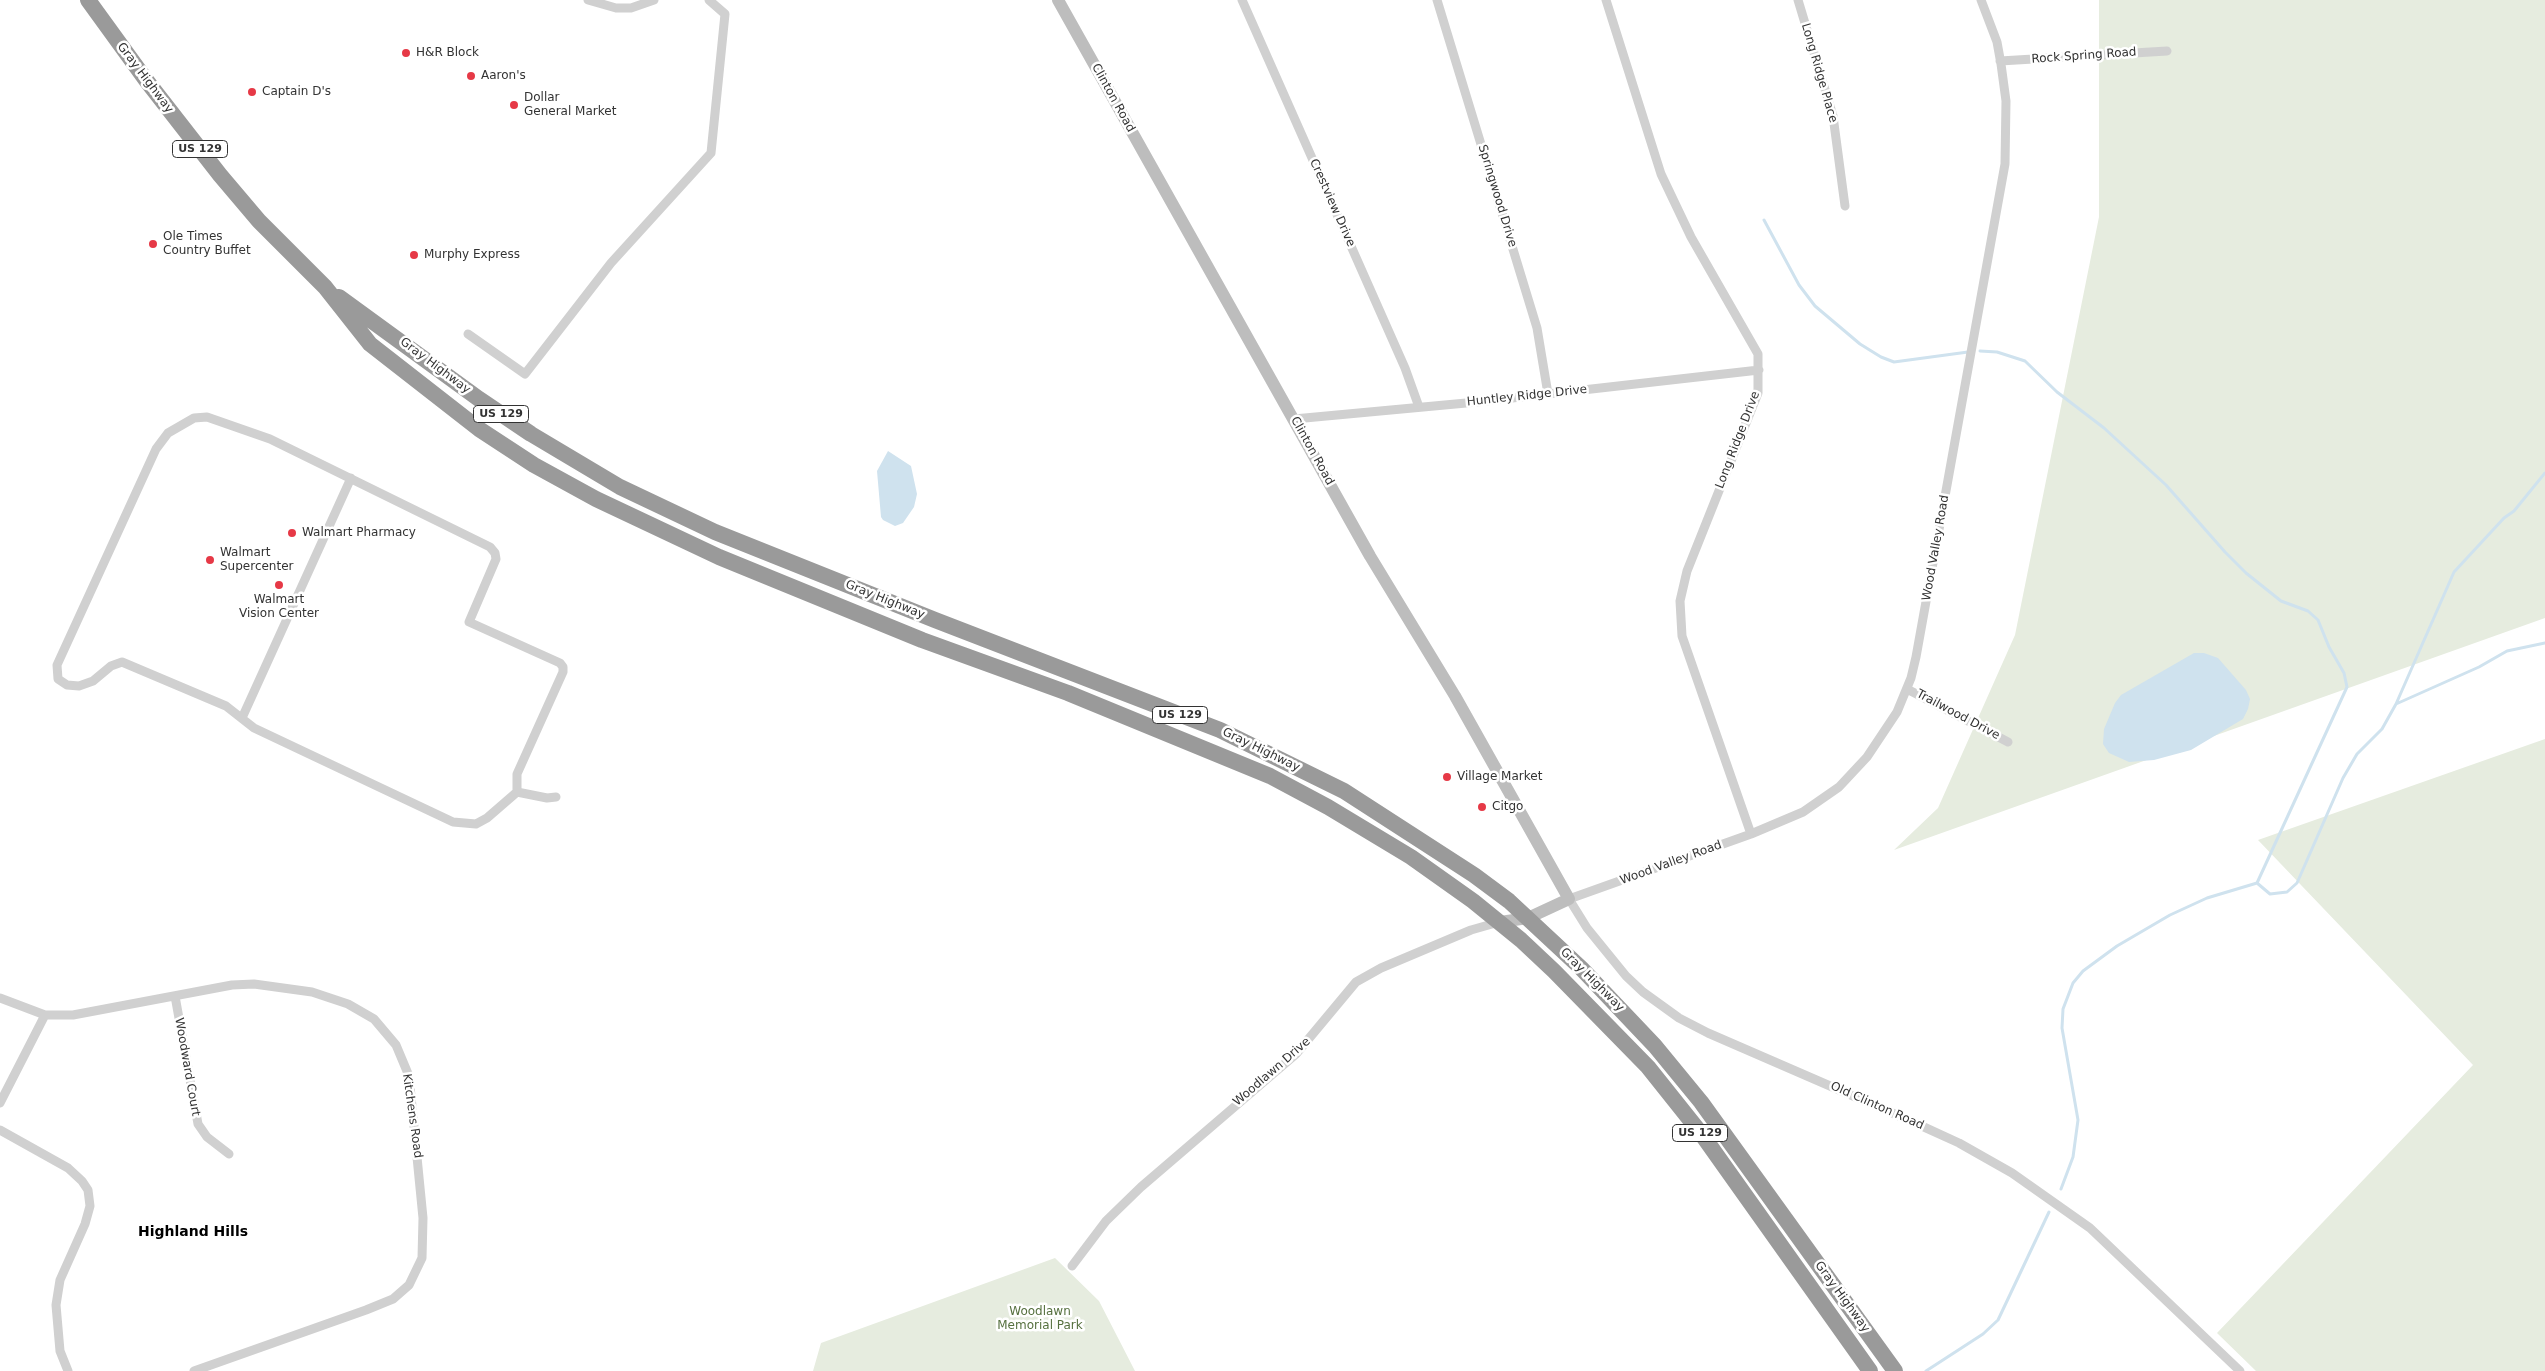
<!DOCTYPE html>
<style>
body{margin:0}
canvas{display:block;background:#fff}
</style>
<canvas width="2545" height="1371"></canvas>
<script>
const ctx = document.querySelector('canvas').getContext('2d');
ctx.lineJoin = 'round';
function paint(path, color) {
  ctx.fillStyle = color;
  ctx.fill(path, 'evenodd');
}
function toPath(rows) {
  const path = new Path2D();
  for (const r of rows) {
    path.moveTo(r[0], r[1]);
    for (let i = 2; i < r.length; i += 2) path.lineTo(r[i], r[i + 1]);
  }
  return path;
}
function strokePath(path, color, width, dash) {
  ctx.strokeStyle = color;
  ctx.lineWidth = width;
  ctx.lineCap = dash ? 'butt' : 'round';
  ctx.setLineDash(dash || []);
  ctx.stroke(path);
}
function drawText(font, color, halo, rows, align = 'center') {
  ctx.font = font + ' "DejaVu Sans",sans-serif';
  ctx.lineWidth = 5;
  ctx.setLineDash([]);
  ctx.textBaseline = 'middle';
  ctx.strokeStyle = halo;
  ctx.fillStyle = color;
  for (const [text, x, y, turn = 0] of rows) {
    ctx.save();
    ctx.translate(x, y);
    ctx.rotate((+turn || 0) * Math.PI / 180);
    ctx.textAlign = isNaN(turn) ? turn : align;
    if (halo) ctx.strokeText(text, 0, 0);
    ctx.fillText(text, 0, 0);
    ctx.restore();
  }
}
paint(toPath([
 [2099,0,2545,0,2545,618,1894,850,1938,808,2015,635,2099,217],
 [2545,739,2545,1371,2256,1371,2217,1333,2473,1065,2258,840],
 [1055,1258,1099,1301,1135,1371,813,1371,821,1343]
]), '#e6ecdf');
paint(toPath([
 [888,451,911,466,917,494,914,507,903,523,895,526,883,520,881,517,877,471],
 [2194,653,2204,653,2218,658,2246,690,2250,699,2248,709,2243,719,2191,750,2154,760,2129,762,2109,753,2103,744,2104,729,2115,703,2121,695]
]), '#cfe2ee');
strokePath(toPath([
 [1764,220,1799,285,1815,306,1860,344,1881,357,1894,362,1968,352],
 [1980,351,1997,352,2025,361,2057,392,2104,428,2166,485,2225,552,2246,573,2281,601,2308,611,2318,620,2329,647,2344,673,2347,687,2257,883,2207,898,2170,915,2117,946,2083,971,2073,983,2063,1009,2062,1028,2078,1120,2073,1157,2061,1189],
 [2396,704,2479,667,2507,651,2545,643],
 [2257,883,2270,894,2287,892,2297,883,2343,778,2357,754,2382,729,2396,704,2454,572,2504,518,2514,511,2545,473],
 [1926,1371,1983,1334,1998,1320,2049,1212]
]), '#cfe2ee', 3);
strokePath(toPath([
 [588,0,616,8,631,8,654,0],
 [1242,0,1405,368,1419,407],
 [1437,0,1537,328,1548,394],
 [1606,0,1661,174,1691,237,1758,354,1758,393,1687,571,1680,601,1682,636,1751,834],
 [1798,0,1833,116,1845,206],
 [1981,0,1997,42,2001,64,2006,101,2005,164,1916,657,1911,678,1897,712,1867,757,1839,787,1803,812,1751,834,1569,899,1587,928,1626,976,1643,992,1679,1018,1708,1033,1913,1122,1959,1143,2012,1173,2090,1228,2240,1371],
 [2000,61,2167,51],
 [468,334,525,374,611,263,711,153,725,14,709,0],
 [1294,419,1477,402,1759,370],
 [1907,689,2008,742],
 [242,718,351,478],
 [517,792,517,774,563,672,563,667,560,663,469,622,496,559,495,553,490,547,270,439,207,417,194,418,168,433,156,449,57,665,58,679,67,685,79,686,93,681,111,666,122,662,226,706,254,728,453,822,476,824,487,818,517,792,547,798,556,797],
 [175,996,198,1124,207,1137,229,1154],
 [0,998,45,1015,73,1015,232,985,254,984,312,992,348,1004,374,1019,396,1045,409,1076,423,1218,422,1258,409,1285,393,1299,366,1310,194,1371],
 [0,1103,45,1015],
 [0,1130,68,1168,82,1181,88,1190,90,1206,85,1224,60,1280,56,1305,60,1351,68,1371],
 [1072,1266,1106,1221,1141,1187,1296,1054,1356,982,1381,968,1471,930,1499,922]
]), '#d0d0d0', 9);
strokePath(toPath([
 [1058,0,1370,556,1455,696,1569,899,1528,918,1500,922]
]), '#bdbdbd', 12);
strokePath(toPath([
 [88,0,146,80,220,175,259,221,325,287,370,344,479,429,534,465,596,499,719,557,922,640,1068,693,1270,776,1328,807,1411,857,1473,901,1521,940,1554,971,1648,1067,1703,1136,1870,1371],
 [339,297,479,399,531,434,620,487,715,532,935,620,1220,730,1344,791,1474,875,1509,901,1581,968,1655,1046,1701,1102,1895,1371]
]), '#9a9a9a', 16);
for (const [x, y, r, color] of [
 [406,53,5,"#e63946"],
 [471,76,5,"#e63946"],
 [252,92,5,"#e63946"],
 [514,105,5,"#e63946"],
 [153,244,5,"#e63946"],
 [414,255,5,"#e63946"],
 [292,533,5,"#e63946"],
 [210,560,5,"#e63946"],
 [279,585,5,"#e63946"],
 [1447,777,5,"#e63946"],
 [1482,807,5,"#e63946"]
]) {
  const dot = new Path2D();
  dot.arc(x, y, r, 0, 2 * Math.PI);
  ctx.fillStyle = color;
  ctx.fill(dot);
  strokePath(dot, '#fff', 2);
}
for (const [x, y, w] of [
 [200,149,55],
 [501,414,55],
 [1180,715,55],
 [1700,1133,55]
]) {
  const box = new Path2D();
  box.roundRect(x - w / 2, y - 8.5, w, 17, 4);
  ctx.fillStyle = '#fff';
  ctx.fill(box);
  strokePath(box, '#333', 1);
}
drawText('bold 11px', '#333', null, [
 ["US 129",200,149],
 ["US 129",501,414],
 ["US 129",1180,715],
 ["US 129",1700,1133]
]);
drawText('12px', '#333', '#fff', [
 ["H&R Block",416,53],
 ["Aaron's",481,76],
 ["Captain D's",262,92],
 ["Dollar",524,98],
 ["General Market",524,112],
 ["Ole Times",163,237],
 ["Country Buffet",163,251],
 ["Murphy Express",424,255],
 ["Walmart Pharmacy",302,533],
 ["Walmart",220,553],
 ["Supercenter",220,567],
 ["Walmart",279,600,"center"],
 ["Vision Center",279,614,"center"],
 ["Village Market",1457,777],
 ["Citgo",1492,807]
], 'left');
drawText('12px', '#333', '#fff', [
 ["Rock Spring Road",2084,56,-4],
 ["Long Ridge Place",1819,73,74],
 ["Gray Highway",145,78,53],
 ["Clinton Road",1113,98,61],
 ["Springwood Drive",1497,196,73],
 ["Crestview Drive",1332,203,66],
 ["Gray Highway",435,366,37],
 ["Huntley Ridge Drive",1527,396,-6],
 ["Long Ridge Drive",1738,440,-69],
 ["Clinton Road",1312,451,61],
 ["Wood Valley Road",1936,548,-80],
 ["Gray Highway",885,600,22],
 ["Trailwood Drive",1958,715,28],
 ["Gray Highway",1261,750,26],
 ["Wood Valley Road",1671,863,-20],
 ["Gray Highway",1592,980,45],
 ["Woodward Court",187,1067,80],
 ["Woodlawn Drive",1272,1072,-41],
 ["Old Clinton Road",1877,1106,24],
 ["Kitchens Road",412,1116,82],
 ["Gray Highway",1842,1297,54]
]);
drawText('12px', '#56703f', '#fff', [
 ["Woodlawn",1040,1312],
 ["Memorial Park",1040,1326]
]);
drawText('bold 14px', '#000', '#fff', [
 ["Highland Hills",193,1232]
]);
</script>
